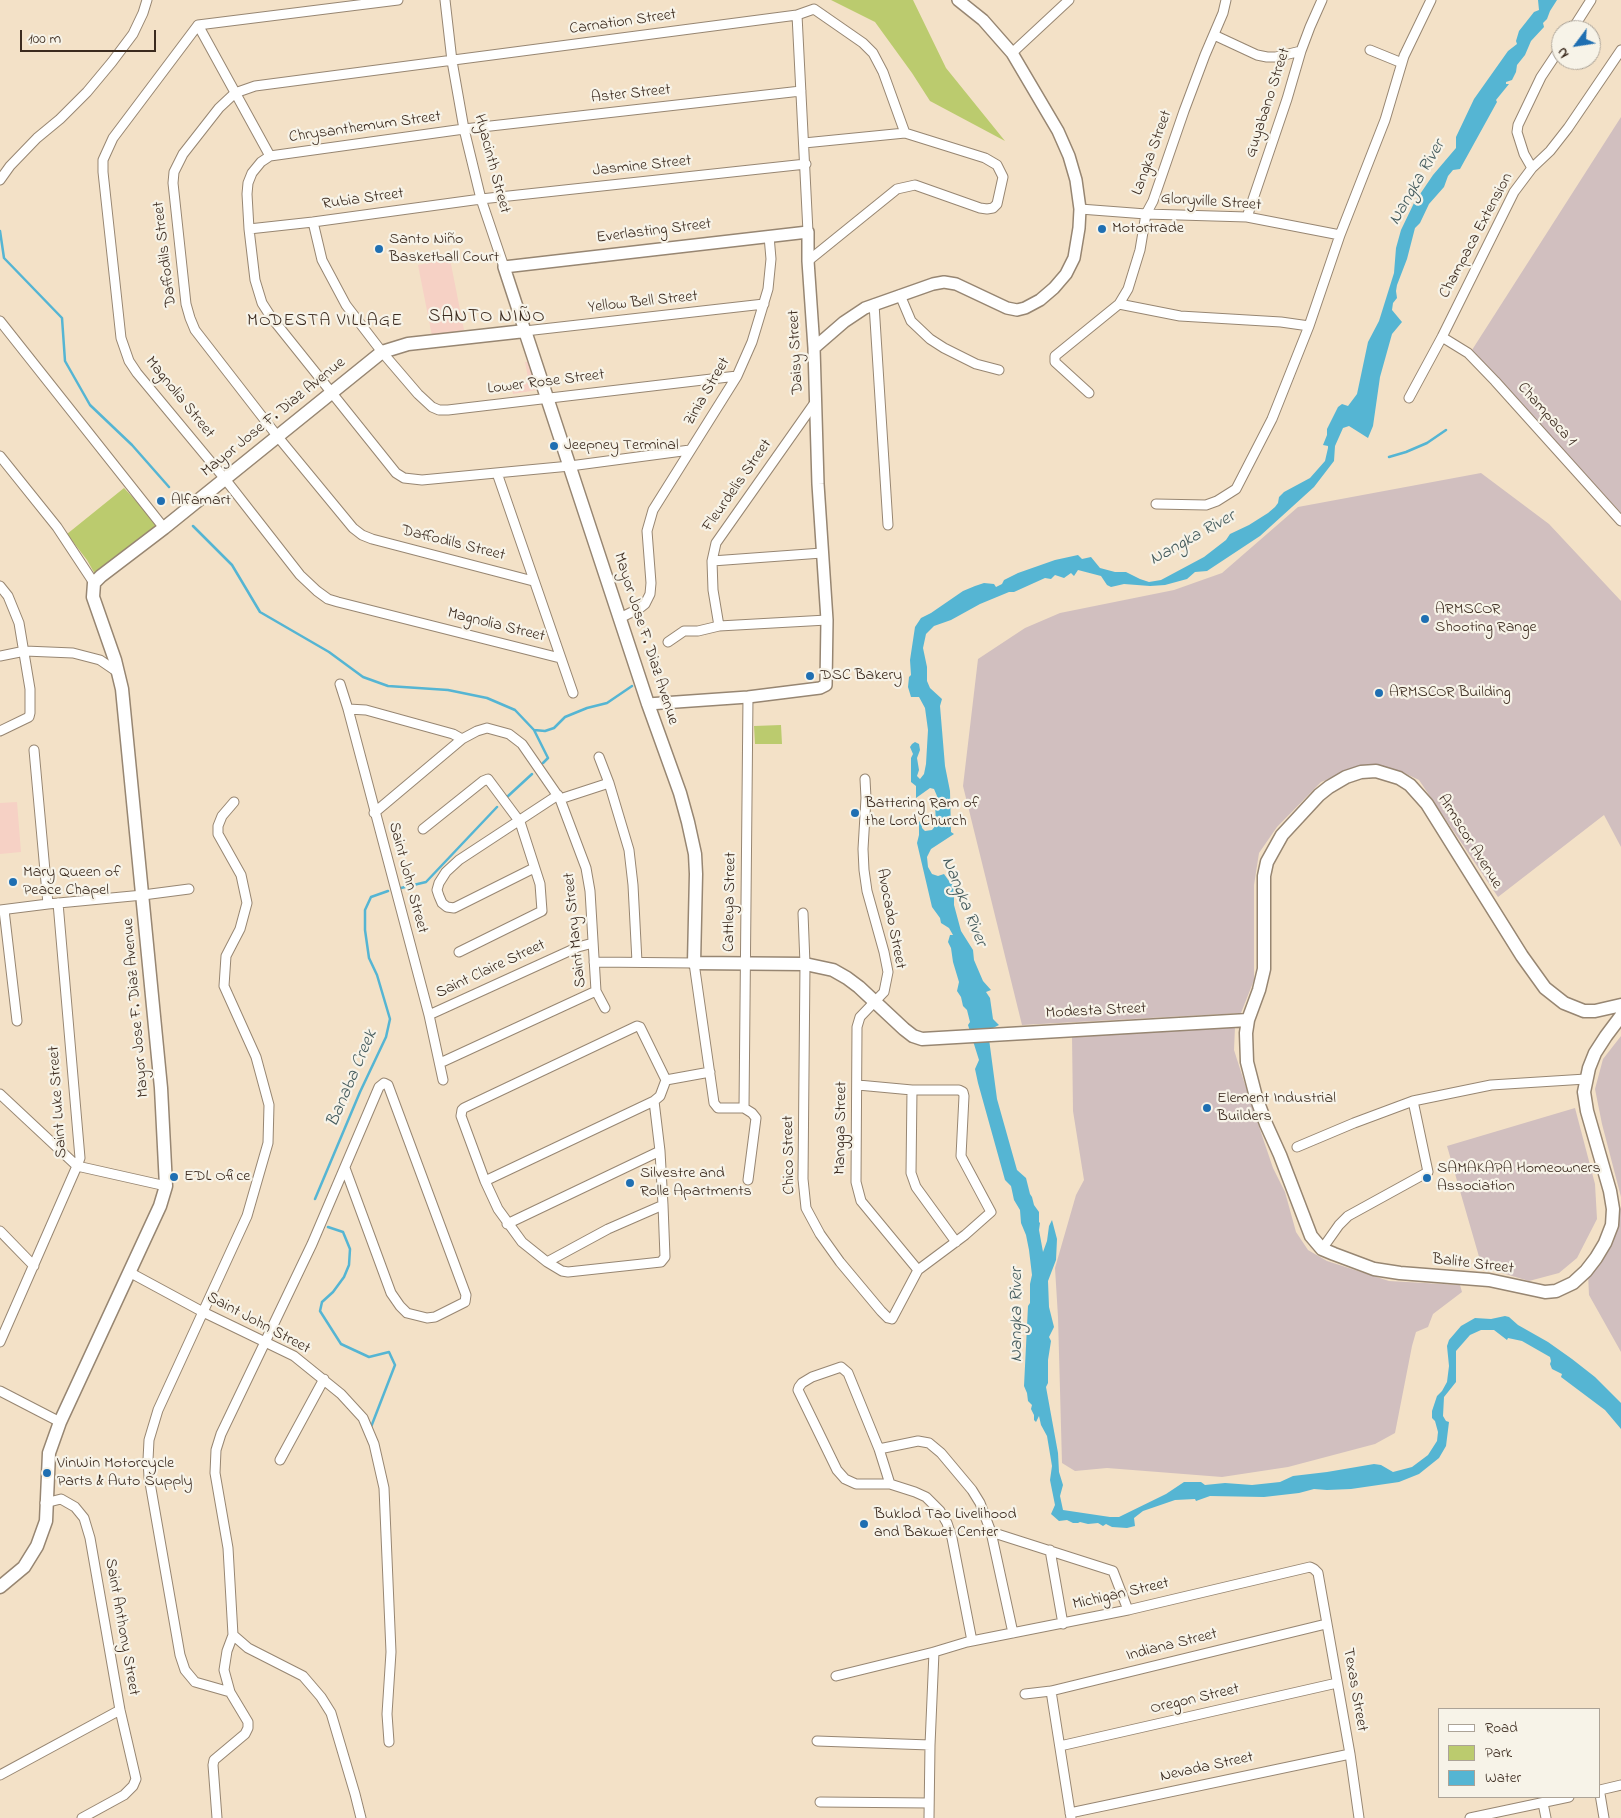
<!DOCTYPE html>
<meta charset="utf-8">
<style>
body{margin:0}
#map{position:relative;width:1621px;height:1818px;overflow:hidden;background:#f3e1c7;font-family:"Indie Flower",sans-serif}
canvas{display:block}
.legend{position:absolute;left:1438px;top:1708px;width:162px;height:90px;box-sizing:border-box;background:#f7f3e8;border:1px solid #aca397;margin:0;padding:6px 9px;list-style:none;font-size:15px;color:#3b2a1e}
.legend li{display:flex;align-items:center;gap:10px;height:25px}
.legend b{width:25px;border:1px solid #aca397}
.north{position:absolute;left:1551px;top:20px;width:50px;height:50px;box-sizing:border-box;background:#f7f3e8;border:1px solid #aca397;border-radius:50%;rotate:239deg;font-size:14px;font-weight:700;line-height:20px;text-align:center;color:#3b2a1e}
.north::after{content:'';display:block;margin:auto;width:18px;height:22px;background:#1f6fb2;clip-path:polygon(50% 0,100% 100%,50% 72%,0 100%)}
.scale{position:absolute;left:20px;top:30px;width:136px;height:22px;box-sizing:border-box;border:2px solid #3b2a1e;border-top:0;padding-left:6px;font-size:15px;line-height:18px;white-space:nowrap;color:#3b2a1e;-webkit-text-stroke:4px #f7f3e8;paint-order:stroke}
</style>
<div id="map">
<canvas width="1621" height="1818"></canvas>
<ul class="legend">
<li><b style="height:6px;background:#fff"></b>Road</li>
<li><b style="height:14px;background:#bbcb6e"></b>Park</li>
<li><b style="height:14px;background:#55b5d3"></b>Water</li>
</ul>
<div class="north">N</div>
<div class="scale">100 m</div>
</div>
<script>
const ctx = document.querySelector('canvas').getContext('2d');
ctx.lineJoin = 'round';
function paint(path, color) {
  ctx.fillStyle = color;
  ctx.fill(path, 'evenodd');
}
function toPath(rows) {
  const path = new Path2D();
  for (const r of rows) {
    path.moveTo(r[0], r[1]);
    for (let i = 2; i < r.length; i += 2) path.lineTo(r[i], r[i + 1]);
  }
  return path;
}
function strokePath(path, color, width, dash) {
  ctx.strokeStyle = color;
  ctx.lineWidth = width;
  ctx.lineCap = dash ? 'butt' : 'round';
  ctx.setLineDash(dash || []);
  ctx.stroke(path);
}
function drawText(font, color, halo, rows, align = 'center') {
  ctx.font = font + ' "Indie Flower",sans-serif';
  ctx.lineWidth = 4.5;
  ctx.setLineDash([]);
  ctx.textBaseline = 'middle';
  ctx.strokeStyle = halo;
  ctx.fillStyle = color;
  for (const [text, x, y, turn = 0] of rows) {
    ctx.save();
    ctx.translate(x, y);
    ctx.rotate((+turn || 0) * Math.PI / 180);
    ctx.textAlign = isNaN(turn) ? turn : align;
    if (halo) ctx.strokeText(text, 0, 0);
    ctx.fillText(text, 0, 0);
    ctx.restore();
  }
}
paint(toPath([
 [450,259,464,330,432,336,418,265],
 [532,361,537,390,513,394,512,385,529,383,525,362],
 [17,802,21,852,0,854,0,803]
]), '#f6d1c5');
paint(toPath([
 [1621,117,1621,513,1472,350],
 [1481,473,1549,524,1621,601,1621,847,1604,815,1498,897,1419,780,1400,771,1374,766,1340,774,1321,782,1277,827,1259,853,1254,885,1254,980,1241,1013,1022,1025,963,786,978,659,1025,628,1060,613,1174,590,1222,573,1298,507],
 [1235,1027,1234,1050,1249,1097,1273,1168,1285,1192,1296,1232,1308,1250,1327,1261,1389,1281,1460,1285,1462,1292,1433,1314,1428,1327,1416,1332,1412,1346,1395,1433,1375,1444,1288,1467,1222,1477,1107,1468,1075,1471,1062,1463,1058,1317,1055,1268,1076,1195,1084,1180,1073,1111,1072,1036],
 [1621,1036,1621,1197,1602,1124,1595,1089,1603,1059],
 [1575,1108,1595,1184,1597,1219,1577,1258,1559,1273,1529,1281,1482,1267,1447,1146],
 [1621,1207,1621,1352,1589,1295,1588,1273,1608,1239]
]), '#d1bfbf');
paint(toPath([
 [831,0,913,0,946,68,1005,141,930,101,912,73,875,22],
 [124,488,156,522,156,530,96,576,87,560,67,534],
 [781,725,782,744,755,744,754,726]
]), '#bbcb6e');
paint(toPath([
 [1538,0,1557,0,1550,11,1547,19,1543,23,1544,27,1531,41,1525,55,1517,65,1516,72,1512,80,1506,82,1506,84,1509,84,1496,100,1497,102,1460,169,1453,170,1448,176,1444,187,1429,204,1420,223,1415,228,1407,259,1397,285,1396,291,1397,298,1393,303,1392,310,1402,322,1392,334,1380,377,1373,426,1368,438,1349,426,1343,428,1335,446,1334,461,1314,487,1260,536,1207,571,1195,572,1187,579,1165,585,1150,586,1124,584,1111,587,1107,585,1101,576,1078,570,1074,576,1071,573,1064,578,1055,575,1051,579,1045,578,1014,592,1009,592,980,604,951,620,934,626,926,634,923,648,927,667,927,681,930,688,942,699,940,706,945,766,950,791,951,832,954,834,931,849,927,857,928,867,932,874,938,876,944,874,949,881,954,884,954,905,961,931,973,950,974,960,983,981,991,990,986,992,990,998,993,1019,999,1025,991,1029,989,1039,997,1099,1017,1170,1026,1178,1030,1194,1032,1197,1034,1205,1039,1212,1039,1222,1040,1223,1039,1230,1043,1252,1047,1241,1049,1226,1052,1220,1057,1239,1056,1260,1048,1281,1049,1307,1054,1327,1049,1337,1051,1341,1048,1360,1048,1383,1046,1387,1058,1453,1059,1472,1063,1485,1060,1496,1063,1510,1110,1517,1119,1517,1166,1494,1184,1482,1201,1482,1205,1485,1225,1483,1252,1485,1280,1482,1293,1476,1327,1472,1374,1464,1381,1465,1393,1472,1412,1467,1428,1455,1437,1441,1438,1432,1435,1421,1432,1418,1432,1411,1437,1396,1442,1391,1447,1382,1449,1366,1447,1346,1449,1340,1461,1326,1475,1318,1491,1319,1505,1316,1509,1317,1518,1325,1548,1342,1572,1359,1595,1377,1621,1403,1621,1429,1605,1410,1561,1377,1562,1374,1552,1369,1550,1364,1551,1361,1550,1357,1522,1341,1508,1338,1507,1340,1494,1330,1481,1330,1470,1335,1456,1351,1456,1382,1444,1397,1443,1416,1446,1421,1449,1422,1446,1446,1439,1458,1419,1474,1399,1482,1351,1489,1327,1490,1314,1489,1299,1493,1264,1497,1210,1496,1196,1501,1195,1499,1175,1500,1143,1511,1134,1518,1135,1526,1127,1528,1112,1527,1106,1524,1103,1526,1098,1523,1088,1524,1080,1522,1078,1523,1073,1523,1067,1520,1059,1521,1051,1514,1055,1505,1050,1480,1052,1466,1047,1436,1041,1425,1039,1416,1036,1422,1034,1420,1034,1415,1031,1409,1032,1405,1028,1401,1027,1393,1024,1386,1028,1306,1030,1303,1030,1284,1032,1275,1029,1250,1026,1235,1021,1223,1020,1210,1014,1200,1011,1186,1005,1180,978,1083,975,1069,979,1060,968,1025,970,1022,967,1010,963,1006,961,997,957,991,959,982,953,962,951,948,948,942,950,935,953,935,949,928,941,923,940,918,932,907,917,843,919,835,919,822,921,820,922,828,925,831,932,830,936,825,935,803,937,796,934,789,930,788,916,798,916,786,911,782,911,758,913,754,910,747,912,744,915,742,919,744,920,750,917,758,919,770,917,776,920,779,924,774,926,764,928,730,925,708,919,697,911,697,908,687,909,677,911,675,910,660,915,627,921,618,931,613,963,591,975,586,984,583,994,584,996,587,1002,584,1004,580,1018,573,1055,560,1078,555,1082,559,1091,557,1100,568,1115,572,1126,572,1140,579,1149,582,1161,580,1204,557,1226,540,1230,534,1249,525,1268,513,1275,507,1278,503,1279,497,1284,492,1310,478,1325,461,1328,448,1328,446,1323,445,1327,435,1327,429,1338,407,1342,404,1348,406,1357,394,1368,342,1379,321,1394,273,1396,248,1401,230,1414,203,1433,175,1456,148,1456,137,1474,99,1508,51,1517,44,1516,41,1519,31,1534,12,1539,10]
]), '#55b5d3');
strokePath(toPath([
 [0,231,4,258,62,318,65,361,90,405,132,445,169,487],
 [1389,457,1406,452,1427,443,1446,430],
 [193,526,232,565,260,612,329,652,363,677,388,686,448,690,487,698,515,710,534,730],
 [543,763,548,758,534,730,545,731,554,728,565,717,587,708,607,703,632,686],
 [507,797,532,774],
 [401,888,426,882,497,807],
 [315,1199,360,1092,386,1037,390,1019,377,975,369,958,365,930,365,910,371,897,388,891],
 [328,1227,343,1232,350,1249,349,1265,344,1277,333,1292,322,1302,320,1311,341,1344,369,1357,389,1352,395,1365,371,1427]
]), '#55b5d3', 2.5);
const minor = toPath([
 [445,0,452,61,464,129,481,199,504,267],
 [797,15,808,232],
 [198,25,113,138,103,160,103,172,121,338,129,361,137,373,225,479,300,575,317,591,328,599,338,602,560,658],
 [198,25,398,0],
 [198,25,270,156],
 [1572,30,1591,0],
 [1214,35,1257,55,1267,57,1276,57,1301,51],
 [1370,50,1402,63],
 [1012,53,1069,0],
 [804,143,905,133,985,158,997,165,1003,177,997,204,993,208,987,209,980,208,915,185,897,189,808,261],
 [1532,168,1524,154,1517,132,1518,125,1541,77,1561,47],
 [0,180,10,166,37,138,60,119,87,92,112,62,133,34,143,13,147,0],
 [1080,209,1146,214,1247,217,1340,235],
 [1247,217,1287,99,1301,51,1310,27,1322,0],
 [313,222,322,260,346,305,382,352,418,394,432,407,439,410,448,410,737,376],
 [249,229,313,222,481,199,806,164],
 [900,295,911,321,930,339,944,348,976,364,999,370],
 [874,304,888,525],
 [1119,304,1180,316,1281,322,1309,326,1272,419,1236,489,1217,501,1206,505,1156,504],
 [0,321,164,528],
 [1309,326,1340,235,1385,120,1404,56,1431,0],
 [525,331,764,304],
 [1442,337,1468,353,1495,381,1621,521],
 [1089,393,1055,362,1055,356,1119,304,1128,289,1140,250,1146,214,1153,201,1184,111,1205,55,1223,13,1226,0],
 [1409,398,1442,337,1514,192,1532,168,1550,151,1568,128,1621,50],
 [690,450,570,466,422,480,404,478,396,473,271,317,262,303,255,280,249,229,247,194,248,183,252,173,261,162,270,156,464,129,801,91],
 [0,456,57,527,94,583],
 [497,473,573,693],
 [712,561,822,553],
 [533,581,372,539,362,535,353,528,278,437,195,330,190,318,186,304,173,183,174,172,183,154,219,108,235,93,255,86,797,15,814,9,863,43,873,53,883,72,905,133],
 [0,586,8,596,19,623,30,689,30,713,29,717,0,731],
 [620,618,640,608,645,604,650,594,651,583,647,531,653,510,737,376,752,342,768,289,771,259,769,236],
 [719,626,713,590,712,561,716,543,816,401],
 [668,642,684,631,698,631,719,626,827,620],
 [0,656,25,651,73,653,100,660,119,673],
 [340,684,348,709,429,1015,443,1080],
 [348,709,366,710,453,734,462,739],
 [34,750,48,904],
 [599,757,609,783,629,850,633,885,637,962],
 [865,779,866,798,863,849,864,870,867,891,884,952,888,972,884,992,860,1017,857,1027,856,1182,861,1201,918,1270],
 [560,799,609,783],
 [374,813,462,739,477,731,487,728,509,734,522,744,560,799,586,868,590,891,596,991,605,1008],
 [423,829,483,781,488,779,520,822,540,884,542,911,459,952],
 [534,868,454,908,447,907,442,903,439,896,437,890,439,883,446,872,459,860,558,795],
 [0,910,48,904,143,895,189,889],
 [4,910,17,1021],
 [803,913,805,964,803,1179,806,1208,820,1234,840,1262,881,1311,888,1318,892,1319,918,1270,965,1235,991,1212,961,1156,964,1096,963,1092,959,1090,912,1090,858,1085],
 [594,962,694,963,714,1103,718,1108,744,1108,752,1113,756,1118,748,1180],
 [429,1015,578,947,593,943],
 [440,1063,596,991],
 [666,1080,710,1072],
 [912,1090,911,1173,916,1187,956,1242],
 [0,1094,77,1166,166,1186],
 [744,1108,748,697],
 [1297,1147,1354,1123,1413,1101,1491,1085,1586,1079],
 [485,1181,654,1101,660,1096,666,1080,640,1027,637,1026,464,1108,462,1110,461,1116,485,1181,498,1209,522,1242,547,1262,562,1271,568,1272,661,1262,665,1257,663,1205,660,1151,654,1101],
 [507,1224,660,1151],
 [0,1231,34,1266],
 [1322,1249,1339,1225,1348,1216,1428,1172,1413,1101],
 [547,1262,608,1229,663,1205],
 [129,1272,203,1312,294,1356,341,1394,363,1418,374,1444,384,1488,391,1652,387,1714,389,1742],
 [0,1342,77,1166,80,1158,58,903],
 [0,1391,60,1422],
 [879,1449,918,1441,929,1443,941,1453,972,1490,980,1503,991,1532,1013,1633],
 [280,1460,324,1379],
 [890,1484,879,1449,848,1373,841,1367,812,1377,802,1383,799,1387,798,1390,837,1470,845,1479,856,1484,890,1484,915,1492,926,1497,940,1511,947,1523,952,1538,972,1641],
 [45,1503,61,1499,75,1507,84,1518,90,1538,120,1710,136,1779,133,1786,124,1795,82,1818],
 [991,1532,1113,1571,1128,1610],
 [1050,1550,1063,1624],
 [233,1635,248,1648,303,1676,321,1697,331,1713,355,1794,361,1818],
 [836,1676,934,1652,967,1642,1128,1610,1310,1567,1314,1569,1318,1573,1350,1754,1359,1818],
 [1051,1691,1071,1818],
 [230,1692,195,1682,185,1670,180,1655,149,1477,148,1460,149,1440,158,1410,247,1216,268,1143,269,1105,256,1057,224,986,226,956,240,929,247,903,241,875,218,834,218,826,222,816,234,802],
 [1025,1694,1051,1691,1326,1624],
 [817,1741,930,1745],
 [1060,1746,1337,1683],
 [0,1775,120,1710],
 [1600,1790,1621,1785],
 [1600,1794,1604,1818],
 [820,1802,929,1803],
 [1543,1803,1546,1818],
 [1070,1813,1350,1754],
 [217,1818,213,1765,214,1760,245,1734,248,1728,248,1722,230,1692,224,1670,227,1651,233,1635,228,1548,215,1473,216,1450,221,1434,312,1244,379,1087,384,1083,388,1085,466,1295,465,1302,435,1317,427,1318,407,1313,400,1306,391,1293,345,1168],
 [929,1818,930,1745,934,1652],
 [1470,1818,1569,1797]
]);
const tertiary = toPath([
 [525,331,504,267,808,232,808,261,814,348,818,484,827,620,826,685,820,688,748,697,648,704],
 [814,348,844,322,865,308,933,284,944,282,956,284,1007,308,1017,310,1025,308,1040,300,1054,288,1066,274,1074,258,1079,228,1080,209,1076,180,1069,156,1058,131,1012,53,983,20,958,0]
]);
const secondary = toPath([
 [1621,1005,1595,1011,1584,1011,1564,1003,1545,988,1522,956,1427,804,1410,785,1399,778,1376,771,1361,772,1346,777,1329,787,1319,795,1282,835,1267,862,1264,876,1264,969,1259,990,1248,1020,1246,1033,1247,1062,1256,1097,1266,1124,1280,1155,1311,1236,1322,1249,1334,1254,1374,1269,1400,1273,1489,1280,1545,1292,1556,1291,1573,1283,1586,1271,1596,1258,1605,1243,1612,1225,1613,1209,1610,1191,1587,1111,1584,1092,1589,1068,1595,1053,1606,1036,1621,1016],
 [0,1587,24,1567,37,1546,46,1521,49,1453,60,1422,160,1206,166,1186,161,1088,122,689,115,660,93,597,94,583,101,576,164,528,382,352,408,344,525,331,648,704,680,793,688,822,695,854,696,874,694,963,805,964,833,970,847,978,859,987,904,1029,913,1036,922,1039,1248,1020]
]);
strokePath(minor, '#978672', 11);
strokePath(tertiary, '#978672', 14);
strokePath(secondary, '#978672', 15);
strokePath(minor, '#fff', 9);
strokePath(tertiary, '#fff', 11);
strokePath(secondary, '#fff', 12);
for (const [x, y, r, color] of [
 [1102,229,5,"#1f6fb2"],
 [379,249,5,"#1f6fb2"],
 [554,446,5,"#1f6fb2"],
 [161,501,5,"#1f6fb2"],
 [1425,619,5,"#1f6fb2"],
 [810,676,5,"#1f6fb2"],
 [1379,693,5,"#1f6fb2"],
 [855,813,5,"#1f6fb2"],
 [13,882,5,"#1f6fb2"],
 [1207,1108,5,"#1f6fb2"],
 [174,1177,5,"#1f6fb2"],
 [1427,1178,5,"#1f6fb2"],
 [630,1183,5,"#1f6fb2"],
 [47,1473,5,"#1f6fb2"],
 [864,1524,5,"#1f6fb2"]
]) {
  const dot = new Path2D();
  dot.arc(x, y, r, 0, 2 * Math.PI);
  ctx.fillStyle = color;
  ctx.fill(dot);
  strokePath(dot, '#f7f3e8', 2);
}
drawText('16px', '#3b2a1e', '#f7f3e8', [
 ["Carnation Street",623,23,-8],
 ["Aster Street",631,95,-6],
 ["Guyabano Street",1269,103,-72],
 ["Chrysanthemum Street",365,128,-8],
 ["Langka Street",1153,153,-70],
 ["Hyacinth Street",491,164,75],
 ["Jasmine Street",642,167,-6],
 ["Rubia Street",363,200,-8],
 ["Gloryville Street",1211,203,4],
 ["Everlasting Street",654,232,-7],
 ["Champaca Extension",1477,236,-62],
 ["Daffodils Street",166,254,-97],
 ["Yellow Bell Street",643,303,-6],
 ["Daisy Street",797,352,-93],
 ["Lower Rose Street",546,383,-7],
 ["Zinia Street",708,392,-60],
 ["Magnolia Street",179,398,51],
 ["Champaca 1",1546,415,48],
 ["Mayor Jose F. Diaz Avenue",274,418,-39],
 ["Fleurdelis Street",738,486,-55],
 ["Daffodils Street",453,544,14],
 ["Magnolia Street",496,626,14],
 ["Mayor Jose F. Diaz Avenue",645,639,72],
 ["Armscor Avenue",1469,842,58],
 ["Saint John Street",407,878,75],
 ["Cattleya Street",731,902,-89],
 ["Avocado Street",890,919,79],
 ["Saint Mary Street",576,930,-96],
 ["Saint Claire Street",491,970,-25],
 ["Mayor Jose F. Diaz Avenue",137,1008,-95],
 ["Modesta Street",1096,1012,-3],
 ["Saint Luke Street",59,1102,-94],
 ["Mangga Street",842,1128,-89],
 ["Chico Street",790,1155,-91],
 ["Balite Street",1473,1265,7],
 ["Saint John Street",258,1324,28],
 ["Michigan Street",1121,1595,-13],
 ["Saint Anthony Street",121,1627,80],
 ["Indiana Street",1172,1646,-14],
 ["Texas Street",1354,1690,80],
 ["Oregon Street",1195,1700,-13],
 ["Nevada Street",1207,1768,-12]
]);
drawText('16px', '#3b2a1e', '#f7f3e8', [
 ["Motortrade",1112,229],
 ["Santo Niño",389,240],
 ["Basketball Court",389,258],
 ["Jeepney Terminal",564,446],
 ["Alfamart",171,501],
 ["ARMSCOR",1435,610],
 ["Shooting Range",1435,628],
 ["DSC Bakery",820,676],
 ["ARMSCOR Building",1389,693],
 ["Battering Ram of",865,804],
 ["the Lord Church",865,822],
 ["Mary Queen of",23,873],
 ["Peace Chapel",23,891],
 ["Element Industrial",1217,1099],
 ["Builders",1217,1117],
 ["SAMAKAPA Homeowners",1437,1169],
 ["Association",1437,1187],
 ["Silvestre and",640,1174],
 ["Rolle Apartments",640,1192],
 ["EDL Ofice",184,1177],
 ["VinWin Motorcycle",57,1464],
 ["Parts & Auto Supply",57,1482],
 ["Buklod Tao Livelihood",874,1515],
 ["and Bakwet Center",874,1533]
], 'left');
drawText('italic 18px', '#445b5d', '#f7f3e8', [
 ["Nangka River",1418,183,-60],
 ["Nangka River",1193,539,-29],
 ["Nangka River",963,902,68],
 ["Banaba Creek",353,1079,-67],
 ["Nangka River",1018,1315,-90]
]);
ctx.letterSpacing = '1px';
drawText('18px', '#3b2a1e', '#f7f3e8', [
 ["MODESTA VILLAGE",325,322]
]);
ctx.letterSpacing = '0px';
ctx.letterSpacing = '1px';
drawText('19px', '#3b2a1e', '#f7f3e8', [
 ["SANTO NIÑO",487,318]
]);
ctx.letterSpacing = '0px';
</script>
